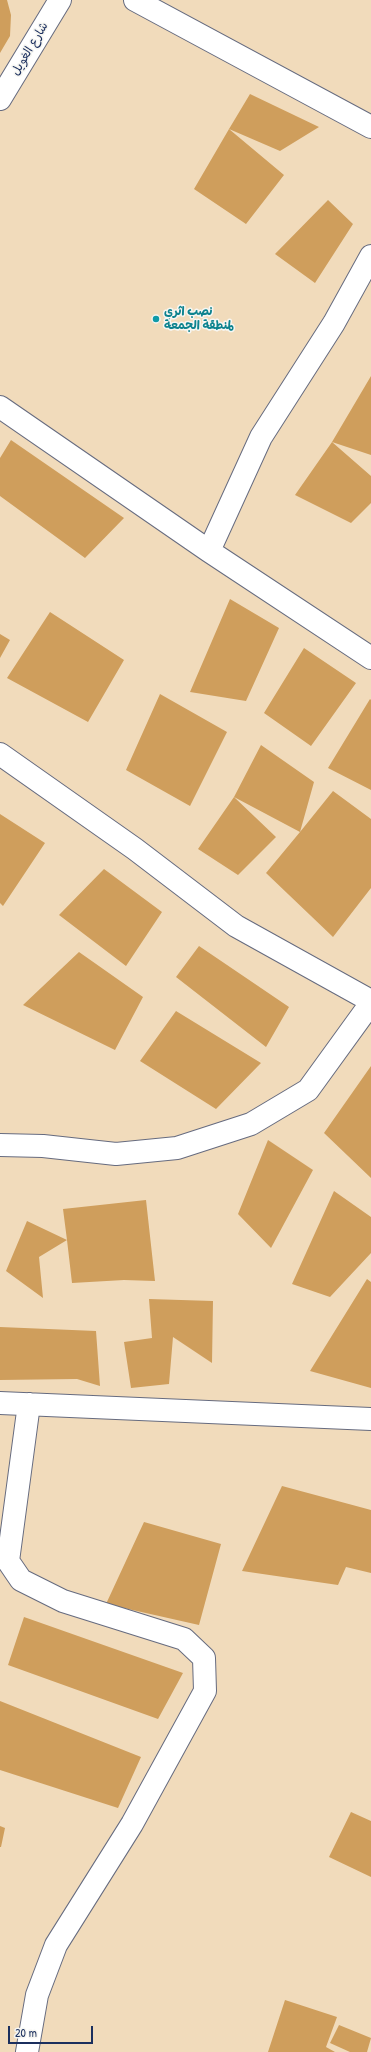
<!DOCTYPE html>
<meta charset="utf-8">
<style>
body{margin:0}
#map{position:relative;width:371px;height:2052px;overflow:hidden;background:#f1dbbb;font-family:"Patrick Hand",sans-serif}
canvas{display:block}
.scale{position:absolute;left:8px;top:2026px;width:85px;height:18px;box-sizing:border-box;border:2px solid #1b2f5e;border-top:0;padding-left:5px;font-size:12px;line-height:14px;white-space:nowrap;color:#1b2f5e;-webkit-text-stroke:3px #f6f6f2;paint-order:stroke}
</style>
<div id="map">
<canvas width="371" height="2052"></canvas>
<div class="scale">20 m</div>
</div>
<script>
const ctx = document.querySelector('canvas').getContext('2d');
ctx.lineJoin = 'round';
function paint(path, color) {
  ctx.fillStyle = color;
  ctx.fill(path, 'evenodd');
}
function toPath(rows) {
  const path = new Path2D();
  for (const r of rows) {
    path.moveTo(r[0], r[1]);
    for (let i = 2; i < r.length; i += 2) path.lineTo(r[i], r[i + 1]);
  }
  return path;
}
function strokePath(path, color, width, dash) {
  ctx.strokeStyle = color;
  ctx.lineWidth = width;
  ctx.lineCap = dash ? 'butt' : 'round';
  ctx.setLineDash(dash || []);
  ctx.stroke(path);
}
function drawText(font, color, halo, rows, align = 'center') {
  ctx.font = font + ' "Patrick Hand","Playpen Sans Arabic",sans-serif';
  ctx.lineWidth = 3;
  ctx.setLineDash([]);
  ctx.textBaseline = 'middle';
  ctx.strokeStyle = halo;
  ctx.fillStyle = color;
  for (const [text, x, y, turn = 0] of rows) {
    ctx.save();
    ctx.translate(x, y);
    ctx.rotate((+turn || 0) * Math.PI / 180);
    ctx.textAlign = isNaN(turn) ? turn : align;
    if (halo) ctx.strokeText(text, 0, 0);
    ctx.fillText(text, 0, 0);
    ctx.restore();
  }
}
paint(toPath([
 [0,0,7,0,11,15,10,36,0,53],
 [250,94,319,127,280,151,229,129,284,175,246,224,194,189,229,129],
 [328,200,353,224,315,283,275,254],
 [371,376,371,455,332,442],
 [11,440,124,518,85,558,0,496,0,458],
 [332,442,371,476,371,503,351,523,295,495],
 [230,599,279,628,246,701,190,692],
 [50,612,124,660,88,722,7,678],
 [0,634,10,640,0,658],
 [304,648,356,683,311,746,264,713],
 [160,694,227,732,190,806,126,770],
 [370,699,371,700,371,790,328,768],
 [261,745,314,782,300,832,333,791,371,819,371,888,333,937,266,873,300,832,234,797,276,837,238,875,198,849,234,797],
 [0,814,45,843,3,906,0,903],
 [104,869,162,912,126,966,59,915],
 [199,946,289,1007,266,1047,176,977],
 [79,952,143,997,115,1050,23,1005],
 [176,1011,261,1063,216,1109,140,1061],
 [371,1066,371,1178,324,1133],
 [268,1140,313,1170,271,1248,238,1214],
 [334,1191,371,1217,371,1253,330,1297,292,1284],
 [146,1200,155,1281,124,1280,72,1283,67,1240,39,1257,43,1298,6,1271,27,1221,67,1240,63,1209],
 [367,1279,371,1282,371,1388,310,1371],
 [149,1299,213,1301,212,1363,173,1337,169,1384,131,1388,124,1342,152,1338],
 [0,1327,96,1331,100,1386,77,1379,0,1380],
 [282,1486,371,1510,371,1573,346,1567,338,1585,242,1571],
 [144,1522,221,1544,199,1625,106,1604],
 [24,1617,183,1673,158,1719,8,1665],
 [0,1701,141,1757,118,1808,0,1770],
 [351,1812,371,1821,371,1877,329,1857],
 [0,1826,5,1828,1,1847,0,1847],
 [285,2000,337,2017,326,2047,335,2052,268,2052],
 [339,2025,371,2038,367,2052,350,2052,330,2043]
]), '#cf9e5c');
const minor = toPath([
 [135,0,371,127],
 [0,407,209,551,371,658],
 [209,551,261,437,334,323,371,256],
 [0,754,135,849,236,926,371,1001],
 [0,1145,43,1146,116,1154,177,1148,251,1124,308,1090,371,1003],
 [0,1403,371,1419],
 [27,2052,37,1995,56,1945,132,1824,205,1691,204,1658,184,1639,63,1601,21,1580,8,1561,29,1404]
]);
const tertiary = toPath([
 [0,99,60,0]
]);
strokePath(minor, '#666b7f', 24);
strokePath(tertiary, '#666b7f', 24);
strokePath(minor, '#fff', 22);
strokePath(tertiary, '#fff', 22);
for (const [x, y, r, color] of [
 [156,319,4,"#0f9aa8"]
]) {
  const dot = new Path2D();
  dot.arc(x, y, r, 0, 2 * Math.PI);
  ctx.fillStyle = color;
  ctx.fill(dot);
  strokePath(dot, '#f6f6f2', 1.5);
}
drawText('12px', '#1b2f5e', '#f6f6f2', [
 ["شارع الغويل",30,49,-59]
]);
drawText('bold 12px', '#0d838f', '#f6f6f2', [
 ["نصب اثري",164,312],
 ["لمنطقة الجمعة",164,326]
], 'left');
</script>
